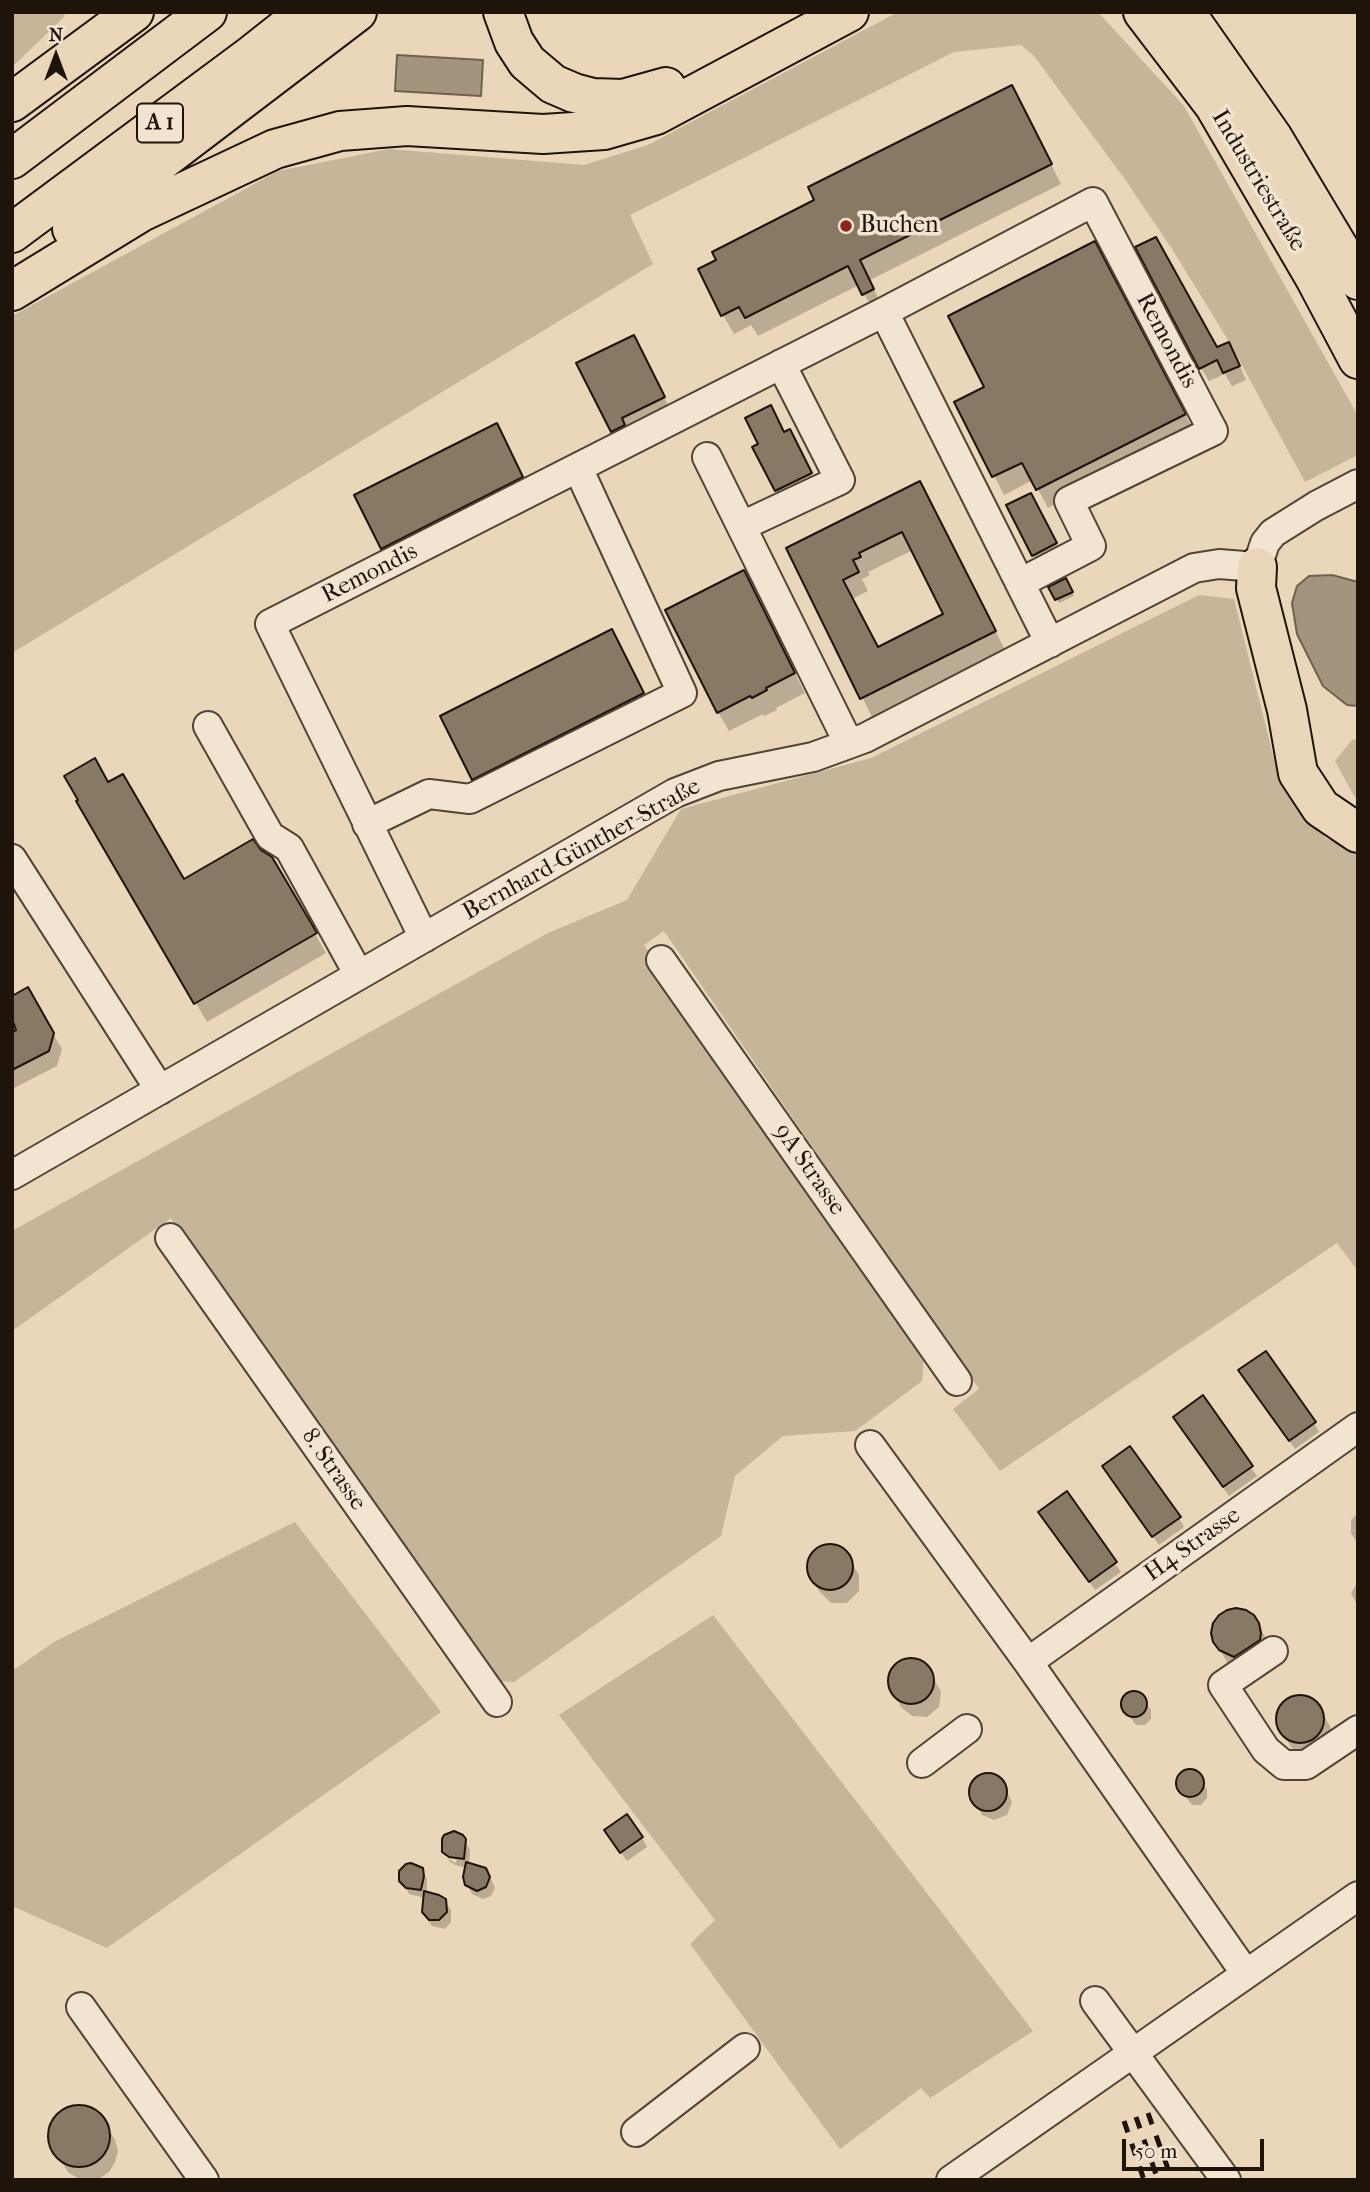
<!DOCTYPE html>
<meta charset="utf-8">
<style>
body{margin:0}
#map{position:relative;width:1370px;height:2192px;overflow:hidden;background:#ead6b8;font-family:"IM FELL French Canon",serif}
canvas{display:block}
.frame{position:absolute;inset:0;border:14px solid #1e140a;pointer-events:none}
.north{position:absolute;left:21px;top:21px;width:70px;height:70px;-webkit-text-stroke:5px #f1e4d1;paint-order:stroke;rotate:0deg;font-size:19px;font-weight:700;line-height:28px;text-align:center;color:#1e140a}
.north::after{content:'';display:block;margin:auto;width:24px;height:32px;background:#1e140a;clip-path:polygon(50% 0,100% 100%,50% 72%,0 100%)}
.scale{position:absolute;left:1122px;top:2139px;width:142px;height:32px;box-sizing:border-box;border:4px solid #1e140a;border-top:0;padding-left:9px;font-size:21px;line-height:24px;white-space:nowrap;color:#1e140a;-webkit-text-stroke:5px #f1e4d1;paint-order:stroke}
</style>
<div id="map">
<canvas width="1370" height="2192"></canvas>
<div class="frame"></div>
<div class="north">N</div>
<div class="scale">50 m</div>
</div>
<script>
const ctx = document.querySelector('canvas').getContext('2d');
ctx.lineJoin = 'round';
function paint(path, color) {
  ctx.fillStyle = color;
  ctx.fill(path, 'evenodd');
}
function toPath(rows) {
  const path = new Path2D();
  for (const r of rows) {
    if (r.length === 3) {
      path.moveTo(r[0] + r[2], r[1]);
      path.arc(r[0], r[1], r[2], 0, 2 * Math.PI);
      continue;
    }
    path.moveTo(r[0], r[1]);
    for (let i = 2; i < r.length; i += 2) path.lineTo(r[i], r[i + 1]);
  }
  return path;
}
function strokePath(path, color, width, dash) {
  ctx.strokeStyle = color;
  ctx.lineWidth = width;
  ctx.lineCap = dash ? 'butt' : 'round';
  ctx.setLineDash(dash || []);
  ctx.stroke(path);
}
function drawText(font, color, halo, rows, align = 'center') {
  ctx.font = font + ' "IM FELL French Canon",serif';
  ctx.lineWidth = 7;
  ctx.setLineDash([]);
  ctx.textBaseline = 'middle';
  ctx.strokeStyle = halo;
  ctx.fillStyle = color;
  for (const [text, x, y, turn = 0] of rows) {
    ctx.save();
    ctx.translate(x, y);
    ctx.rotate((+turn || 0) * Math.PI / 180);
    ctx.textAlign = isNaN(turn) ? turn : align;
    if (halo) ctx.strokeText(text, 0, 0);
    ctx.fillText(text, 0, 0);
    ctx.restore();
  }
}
paint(toPath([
 [12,12,66,12,63,18,12,67],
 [898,12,1098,12,1184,106,1358,416,1358,455,1305,482,1230,343,1172,249,1124,178,1034,56,1021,45,954,52,630,215,653,264,12,653,12,316,278,171,389,149,584,165,648,145],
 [1199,595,1234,599,1276,767,1325,838,1358,851,1358,1271,1337,1243,1000,1471,953,1409,979,1389,664,931,644,945,924,1356,922,1381,855,1431,783,1436,735,1476,721,1536,514,1682,498,1681,171,1218,12,1331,12,1231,548,933,627,900,681,809,871,758],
 [1358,738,1358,797,1354,796,1335,761,1352,740],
 [295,1522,441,1712,107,1948,12,1906,12,1671,54,1642],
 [713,1615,1033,2031,930,2098,921,2088,840,2149,690,1944,715,1920,559,1715]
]), '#c7b59a');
const water = toPath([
 [397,55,483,60,481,96,395,91,397,55],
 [1332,575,1358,582,1358,706,1347,705,1323,686,1297,634,1292,603,1297,586,1309,576,1332,575]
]);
paint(water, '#a5947d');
strokePath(water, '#6f614f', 2);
paint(toPath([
 [1022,106,1061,184,870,280,883,309,875,313,859,285,758,336,751,325,734,334,723,315],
 [1104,261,1195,433,1048,508,1033,480,1004,495,957,402,986,388],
 [1216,349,1236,358,1246,380,1232,386,1225,374,1209,381,1201,368],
 [641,351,671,411,621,445,579,364],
 [784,434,795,443,814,481,784,505,755,448],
 [507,444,533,496,394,567,383,548],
 [930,501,1005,650,872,717,788,549],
 [913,550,946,615,878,649,852,599,868,591,862,579,870,575,868,572],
 [1035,504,1061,553,1039,564,1008,506],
 [744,572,805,693,776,708,777,710,764,716,763,714,729,731,718,712],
 [1065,580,1074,596,1059,603,1051,588],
 [623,651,654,713,484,798,473,779],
 [108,785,184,881,259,851,271,858,326,953,207,1022,78,802],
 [37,1006,62,1049,57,1066,12,1089,12,1034,18,1030],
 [1246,1379,1314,1423,1319,1432,1295,1449],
 [1202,1398,1257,1476,1229,1496,1180,1426],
 [1109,1476,1179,1518,1184,1527,1159,1545],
 [1067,1494,1121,1572,1095,1590,1046,1521],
 [1358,1513,1358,1544,1351,1533,1351,1520],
 [830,1546,838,1547,850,1560,859,1575,859,1591,847,1603,831,1603,819,1591,810,1576,808,1567,815,1552],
 [1358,1582,1358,1607,1351,1593],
 [1253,1616,1267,1640,1229,1665,1215,1642],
 [909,1659,923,1663,941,1691,939,1707,927,1717,912,1716,901,1707,890,1685,892,1671,896,1665],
 [1130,1694,1139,1694,1151,1710,1151,1719,1145,1725,1136,1725,1124,1709,1124,1700],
 [1300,1697,1316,1703,1330,1726,1332,1734,1329,1743,1298,1753,1291,1747,1277,1723,1277,1716,1285,1702],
 [1186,1772,1195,1772,1207,1789,1207,1798,1201,1805,1192,1805,1179,1788,1179,1779],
 [988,1774,1001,1779,1012,1802,1007,1815,994,1820,982,1815,970,1792,976,1779],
 [462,1836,470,1850,469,1864,485,1869,491,1879,495,1888,491,1896,483,1899,472,1894,467,1884,467,1868,455,1865,450,1862,448,1858,455,1863,457,1860,446,1853,446,1856,444,1852],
 [642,1838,647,1847,627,1861,611,1840],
 [421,1870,427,1879,427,1894,445,1901,451,1910,451,1922,445,1929,432,1926,423,1912,425,1898,409,1894,404,1884],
 [79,2106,91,2109,100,2115,115,2140,118,2151,115,2162,109,2172,100,2178,77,2178,68,2172,52,2147,50,2136,52,2124,59,2115,68,2109]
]), '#0003');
const building = toPath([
 [1012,85,1052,164,860,260,874,289,862,295,848,266,745,318,739,307,721,316,698,269,716,260,712,252,814,200,808,187,1012,85],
 [1156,237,1217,347,1229,342,1240,366,1223,373,1217,360,1199,369,1135,247,1156,237],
 [1095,241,1186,414,1036,490,1022,463,992,477,954,402,984,387,948,316,1095,241],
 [634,335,665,397,622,418,625,425,611,432,576,363,634,335],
 [771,405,784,432,790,429,812,473,775,491,752,447,758,444,745,418,771,405],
 [497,423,523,477,381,549,354,495,497,423],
 [920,481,996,631,860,699,786,548,920,481],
 [902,532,943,614,878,647,843,580,859,572,853,560,861,557,859,553,902,532],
 [1031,493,1057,543,1032,556,1006,505,1031,493],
 [744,570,795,673,766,688,767,690,752,698,750,696,717,713,665,610,744,570],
 [1066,578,1073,592,1055,600,1048,587,1066,578],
 [612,629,644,693,472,780,440,716,612,629],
 [95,758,108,782,123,774,184,879,253,839,261,850,272,857,317,933,194,1004,76,801,78,800,64,776,95,758],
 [28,987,54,1033,49,1051,12,1070,12,1032,16,1030,12,1019,12,996,28,987],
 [1266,1351,1316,1422,1289,1441,1238,1370,1266,1351],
 [1203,1395,1253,1466,1223,1487,1173,1417,1203,1395],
 [1130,1446,1181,1517,1152,1537,1102,1466,1130,1446],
 [1067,1491,1117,1562,1089,1582,1038,1512,1067,1491],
 [830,1567,23],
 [1236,1608,1246,1610,1254,1615,1259,1623,1261,1633,1260,1640,1234,1657,1219,1650,1213,1642,1211,1633,1213,1623,1219,1615,1227,1610,1236,1608],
 [911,1681,23],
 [1134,1704,13],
 [1300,1719,24],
 [1190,1783,14],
 [988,1792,19],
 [627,1814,643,1837,620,1853,604,1830,627,1814],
 [454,1831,463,1835,466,1839,464,1859,449,1857,442,1852,442,1839,444,1835,454,1831],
 [466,1862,486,1868,490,1877,486,1887,477,1891,465,1885,463,1877,466,1862],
 [411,1863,423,1868,424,1876,421,1890,406,1888,399,1881,399,1871,406,1864,411,1863],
 [424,1891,439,1895,446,1899,447,1912,439,1920,429,1920,422,1912,424,1891],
 [79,2136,31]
]);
paint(building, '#887964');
strokePath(building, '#1e140a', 2);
const minor = toPath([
 [884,312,1050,643],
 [707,457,849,744],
 [742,526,840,480,781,364],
 [208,726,270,836,289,848,359,975],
 [367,824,429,794,470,799,682,693,578,468],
 [12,859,160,1090],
 [424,938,270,624,884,312,1093,202,1213,431,1069,501,1091,546,1020,583],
 [661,960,957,1381],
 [12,1175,675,793,719,776,813,757,865,738,1194,568,1219,564,1257,567,1265,543,1273,533,1316,506,1358,484],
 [170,1238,497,1702],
 [870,1445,1028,1662,1246,1974],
 [1273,1651,1223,1685,1266,1750,1284,1765,1306,1765,1358,1730],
 [1028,1662,1358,1427],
 [922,1763,967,1729],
 [1095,2001,1226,2180],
 [81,2007,204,2180],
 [636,2132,745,2048],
 [951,2180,1358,1896]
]);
const highway = toPath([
 [503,12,514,42,527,62,553,84,574,93,593,98,623,99,666,87],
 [1143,12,1214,105,1315,278,1358,359],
 [1185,12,1273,138,1358,280],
 [12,102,134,12],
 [12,159,207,12],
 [72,229,357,12],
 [12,233,253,54,306,12],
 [12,291,141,212,275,149,340,131,407,126,543,134,604,130,656,115,849,12],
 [1257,567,1256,588,1287,710,1298,773,1321,808,1358,833]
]);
strokePath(minor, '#514436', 32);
strokePath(highway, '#1e140a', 42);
strokePath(minor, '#f1e4d1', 28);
strokePath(highway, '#ead6b8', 38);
strokePath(toPath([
 [1148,2113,1172,2180],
 [1136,2117,1158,2180],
 [1124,2121,1144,2180]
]), '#1e140a', 5, [12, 12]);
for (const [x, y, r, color] of [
 [846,226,7,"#8f2418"]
]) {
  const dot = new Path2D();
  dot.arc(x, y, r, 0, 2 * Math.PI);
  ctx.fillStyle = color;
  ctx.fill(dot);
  strokePath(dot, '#f1e4d1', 2.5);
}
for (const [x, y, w] of [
 [160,123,46]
]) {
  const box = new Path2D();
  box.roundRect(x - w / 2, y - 19.5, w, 39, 5);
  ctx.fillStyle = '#f1e4d1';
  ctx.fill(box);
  strokePath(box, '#1e140a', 2);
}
drawText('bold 23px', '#1e140a', null, [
 ["A 1",160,123]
]);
drawText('24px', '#1e140a', '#f1e4d1', [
 ["Industriestraße",1258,181,59],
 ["Remondis",1166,341,62],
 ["Remondis",370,574,-27],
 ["Bernhard-Günther-Straße",582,850,-29],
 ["9A Strasse",809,1170,55],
 ["8. Strasse",333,1470,55],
 ["H4 Strasse",1193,1545,-35]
]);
drawText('24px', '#1e140a', '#f1e4d1', [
 ["Buchen",860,226]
], 'left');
</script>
